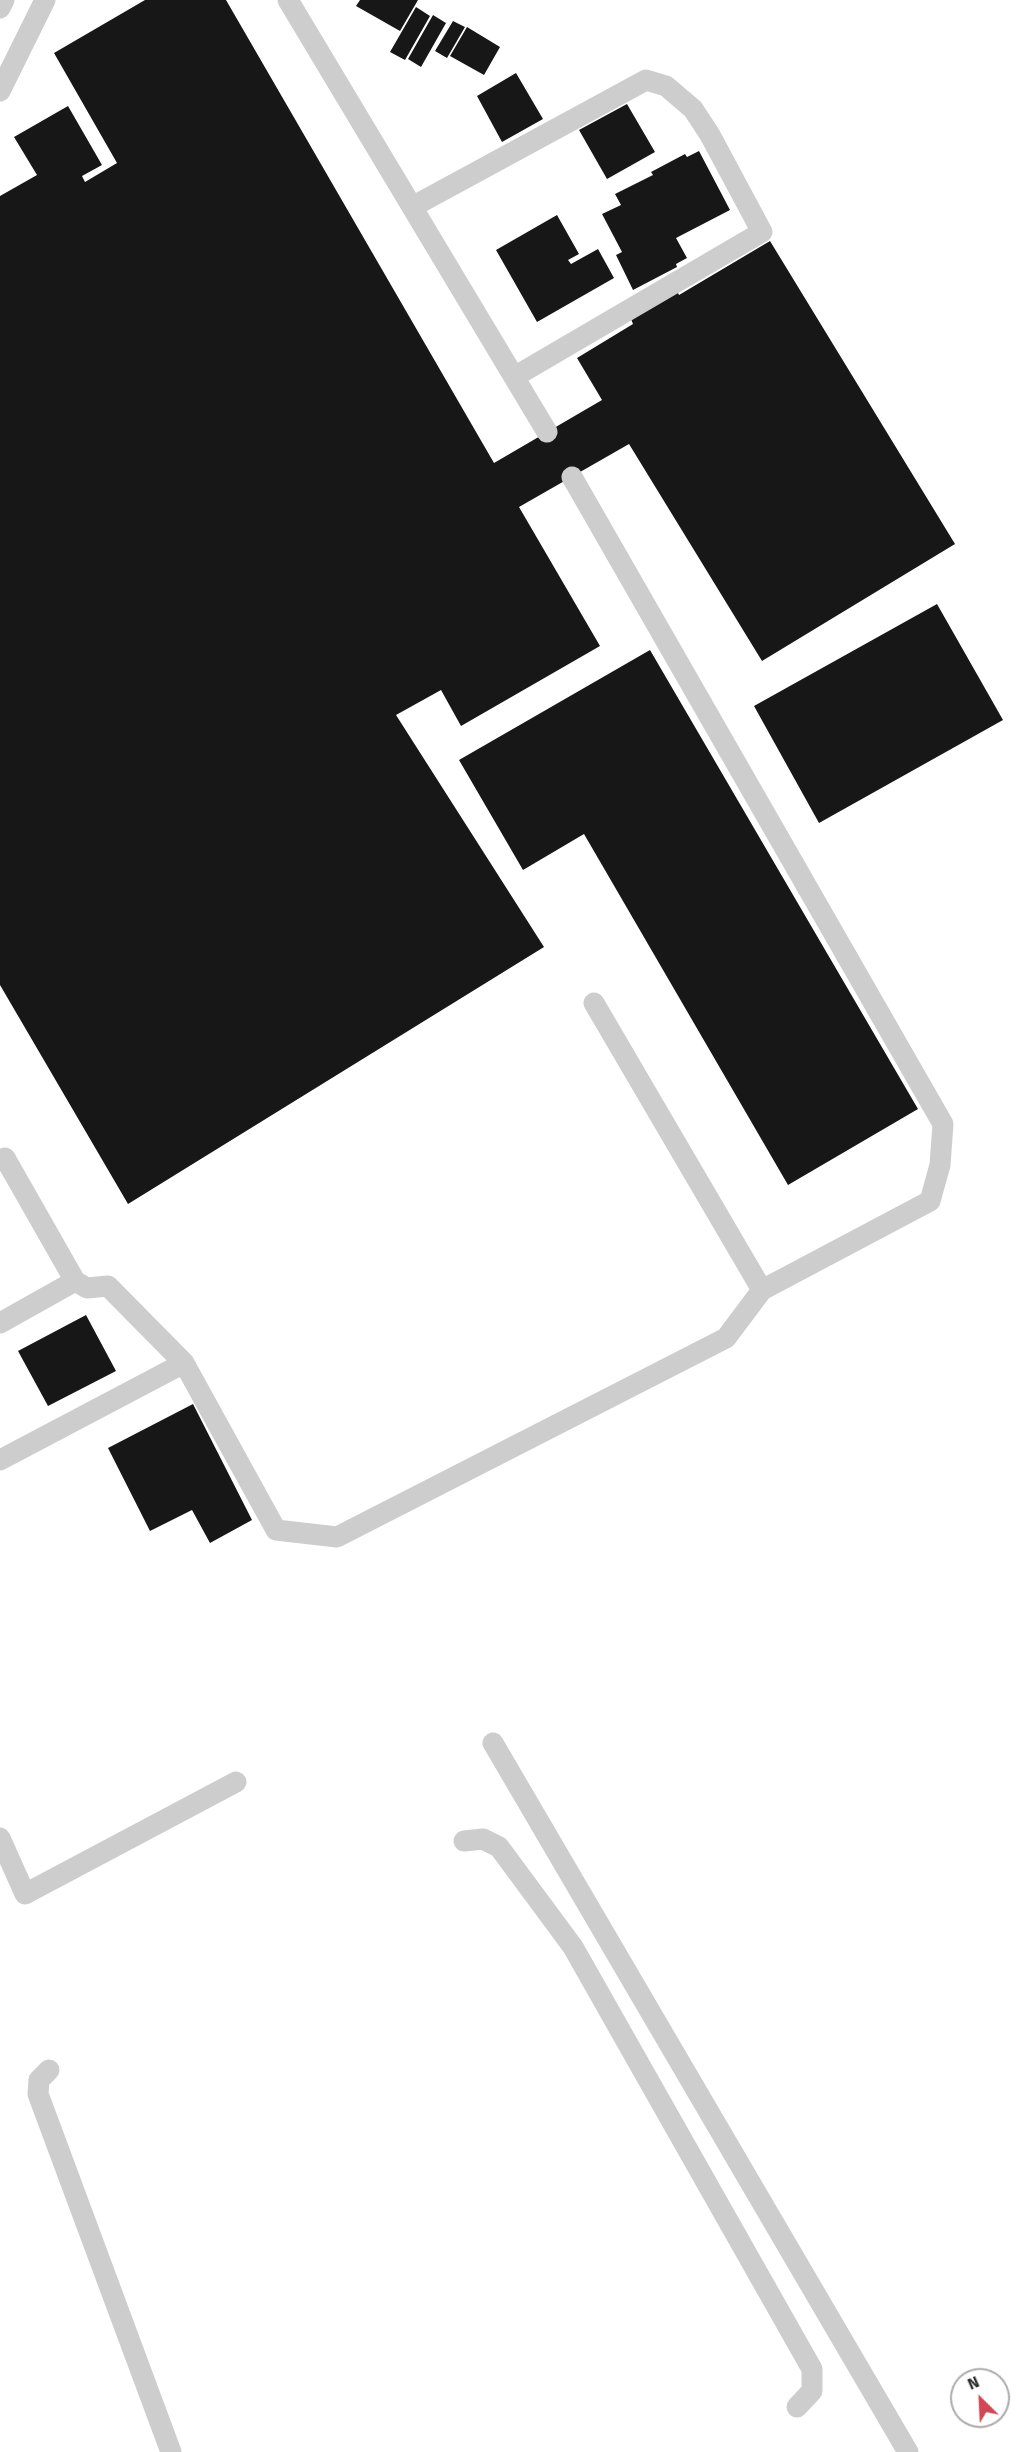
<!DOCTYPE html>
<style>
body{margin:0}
#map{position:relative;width:1034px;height:2452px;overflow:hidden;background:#fff;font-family:"Fira Sans",sans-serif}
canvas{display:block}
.north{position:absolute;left:950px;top:2368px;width:60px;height:60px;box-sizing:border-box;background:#fff;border:2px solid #acacac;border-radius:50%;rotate:336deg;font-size:16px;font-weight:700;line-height:24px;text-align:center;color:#303030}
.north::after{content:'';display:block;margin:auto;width:21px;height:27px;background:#d24754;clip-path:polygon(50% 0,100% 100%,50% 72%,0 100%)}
</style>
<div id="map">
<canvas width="1034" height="2452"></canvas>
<div class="north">N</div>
</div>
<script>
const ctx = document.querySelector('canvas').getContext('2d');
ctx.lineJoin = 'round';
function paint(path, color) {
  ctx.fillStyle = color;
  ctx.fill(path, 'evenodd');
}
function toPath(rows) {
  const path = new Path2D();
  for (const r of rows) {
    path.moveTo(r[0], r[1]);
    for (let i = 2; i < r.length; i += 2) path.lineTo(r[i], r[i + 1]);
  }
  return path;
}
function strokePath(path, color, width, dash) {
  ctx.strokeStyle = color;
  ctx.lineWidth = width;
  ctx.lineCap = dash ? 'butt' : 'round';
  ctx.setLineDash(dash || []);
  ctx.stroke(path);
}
paint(toPath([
 [145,0,226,0,494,463,602,400,577,358,633,324,631,319,677,291,679,295,770,241,955,544,762,661,629,444,519,507,600,646,461,726,441,690,396,715,544,947,128,1204,0,985,0,196,37,175,14,137,68,106,102,165,82,176,85,182,117,163,54,53],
 [360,0,418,0,400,31,356,6],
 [416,7,430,16,405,60,390,52],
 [433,15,446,23,421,67,408,59],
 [453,21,465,27,447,58,435,51],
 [467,27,500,47,484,75,450,56],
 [516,73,543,119,502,142,477,96],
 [627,104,655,152,607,179,579,130],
 [699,151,730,210,676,238,687,258,676,264,677,267,633,290,616,255,622,252,602,214,621,205,615,194,653,175,651,172,685,154,687,157],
 [557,215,579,254,568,260,571,264,598,249,614,278,537,322,496,250],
 [937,604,1003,720,819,823,754,706],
 [650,650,918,1109,788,1185,584,834,523,870,459,760],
 [86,1315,116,1371,48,1406,18,1351],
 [193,1404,252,1520,210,1543,192,1510,150,1531,108,1448]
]), '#171717');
strokePath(toPath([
 [288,0,547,432],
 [0,8,4,0],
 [0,91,45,0],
 [412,207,646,80,666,86,693,109,710,135,762,232,514,377],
 [594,1003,762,1290],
 [0,1161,5,1158,75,1281,87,1288,108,1286,184,1363,276,1530,337,1537,726,1338,762,1290,930,1201,940,1165,943,1124,572,477],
 [0,1323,75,1281],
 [0,1460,184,1363],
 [493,1743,908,2452],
 [0,1838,25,1894,236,1782],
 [464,1841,483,1839,499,1847,573,1947,812,2369,812,2391,797,2407],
 [49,2070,39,2080,38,2094,171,2452]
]), '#cdcdcd', 21);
</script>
